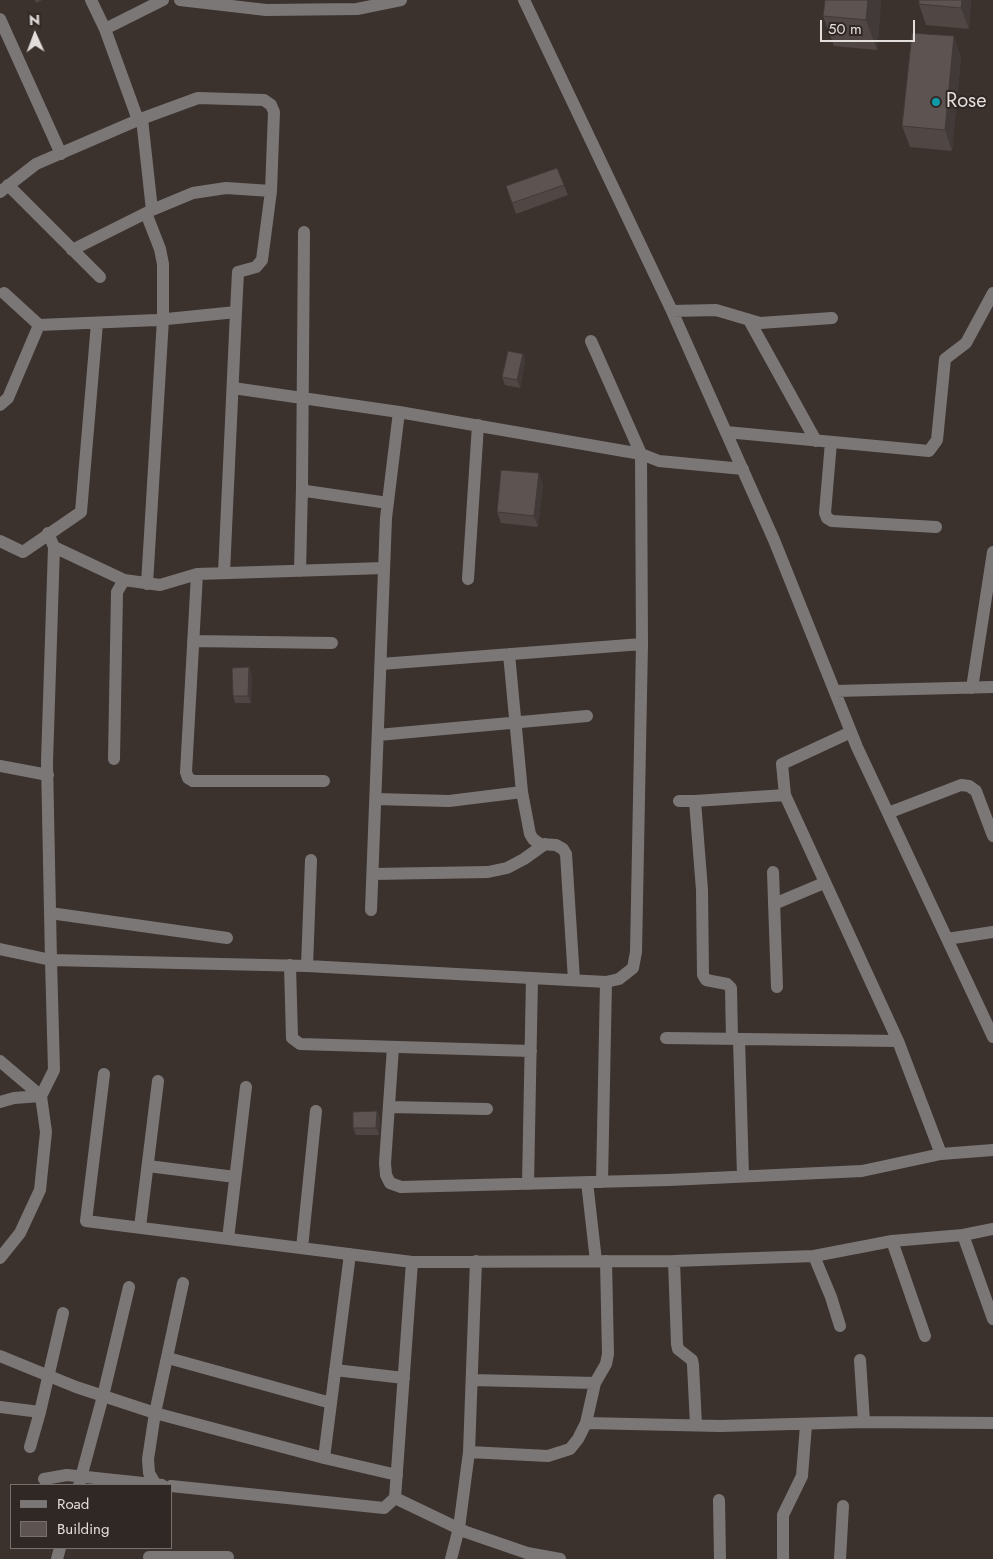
<!DOCTYPE html>
<style>
body{margin:0}
#map{position:relative;width:993px;height:1559px;overflow:hidden;background:#3b322e;font-family:Jost,sans-serif}
canvas{display:block}
.legend{position:absolute;left:10px;top:1484px;width:162px;height:65px;box-sizing:border-box;background:#302824;border:1px solid #78706d;margin:0;padding:6px 9px;list-style:none;font-size:15px;color:#e3dddb}
.legend li{display:flex;align-items:center;gap:10px;height:25px}
.legend b{width:25px;border:1px solid #78706d}
.north{position:absolute;left:10px;top:10px;width:50px;height:50px;-webkit-text-stroke:4px #302824;paint-order:stroke;rotate:358deg;font-size:14px;font-weight:700;line-height:20px;text-align:center;color:#e3dddb}
.north::after{content:'';display:block;margin:auto;width:18px;height:22px;background:#e3dddb;clip-path:polygon(50% 0,100% 100%,50% 72%,0 100%)}
.scale{position:absolute;left:820px;top:20px;width:95px;height:22px;box-sizing:border-box;border:2px solid #e3dddb;border-top:0;padding-left:6px;font-size:15px;line-height:18px;white-space:nowrap;color:#e3dddb;-webkit-text-stroke:4px #302824;paint-order:stroke}
</style>
<div id="map">
<canvas width="993" height="1559"></canvas>
<ul class="legend">
<li><b style="height:6px;background:#7c7777"></b>Road</li>
<li><b style="height:14px;background:#5d5350"></b>Building</li>
</ul>
<div class="north">N</div>
<div class="scale">50 m</div>
</div>
<script>
const ctx = document.querySelector('canvas').getContext('2d');
ctx.lineJoin = 'round';
function toPath(rows) {
  const path = new Path2D();
  for (const r of rows) {
    path.moveTo(r[0], r[1]);
    for (let i = 2; i < r.length; i += 2) path.lineTo(r[i], r[i + 1]);
  }
  return path;
}
function strokePath(path, color, width, dash) {
  ctx.strokeStyle = color;
  ctx.lineWidth = width;
  ctx.lineCap = dash ? 'butt' : 'round';
  ctx.setLineDash(dash || []);
  ctx.stroke(path);
}
function paint(path, color) {
  ctx.fillStyle = color;
  ctx.fill(path, 'evenodd');
}
function drawText(font, color, halo, rows, align = 'center') {
  ctx.font = font + ' Jost,sans-serif';
  ctx.lineWidth = 4;
  ctx.setLineDash([]);
  ctx.textBaseline = 'middle';
  ctx.strokeStyle = halo;
  ctx.fillStyle = color;
  for (const [text, x, y, turn = 0] of rows) {
    ctx.save();
    ctx.translate(x, y);
    ctx.rotate((+turn || 0) * Math.PI / 180);
    ctx.textAlign = isNaN(turn) ? turn : align;
    if (halo) ctx.strokeText(text, 0, 0);
    ctx.fillText(text, 0, 0);
    ctx.restore();
  }
}
strokePath(toPath([
 [180,0,266,10,357,9,401,0],
 [524,0,672,311,774,540,857,747,993,1037],
 [0,19,61,154],
 [105,29,163,0],
 [142,119,152,210],
 [8,185,100,277],
 [0,192,36,164,138,120],
 [146,213,160,249,163,264,163,319,147,584],
 [304,232,302,487,306,491,388,503],
 [72,250,152,210,193,193,226,188,271,191],
 [4,293,39,325,157,320,236,312,238,272,256,267,262,260,271,191,274,112,271,105,264,100,198,98,138,120,105,29,91,0],
 [672,311,716,310,760,323,832,318],
 [749,320,816,441],
 [233,388,399,412,641,454,659,461,743,469],
 [0,405,8,398,39,325],
 [726,432,929,451,937,440,945,359,966,343,993,293],
 [831,442,825,513,827,518,832,521,936,527],
 [48,533,54,547,47,762,51,960,307,966,606,982,619,979,633,968,636,952,642,644,641,454,591,341],
 [0,541,23,552,81,512,97,323],
 [54,547,124,580],
 [300,571,302,487],
 [224,573,236,312],
 [197,574,186,772,188,778,193,781,324,781],
 [468,579,478,425],
 [193,641,332,643],
 [509,654,522,792,530,834,533,839,540,844,556,845,563,849,566,854,574,980],
 [381,664,642,644],
 [972,688,993,552],
 [835,691,993,687],
 [851,732,782,764,785,795,898,1041,941,1154,993,1150],
 [378,735,587,716],
 [114,759,117,592,124,580,160,585,197,574,384,568],
 [0,766,48,775],
 [376,799,449,801,522,792],
 [679,801,695,801],
 [888,813,961,785,969,786,976,791,993,836],
 [773,872,777,987],
 [373,874,488,872,507,868,524,859,545,844],
 [774,904,824,883],
 [371,910,386,518,399,412],
 [50,913,227,938],
 [947,939,993,932],
 [0,949,51,960,54,1070,41,1096,14,1098,0,1102],
 [290,965,292,1038,300,1044,531,1051],
 [307,966,311,860],
 [666,1038,898,1041],
 [732,1039,731,988,727,984,706,980,703,975,702,890,695,801,785,795],
 [739,1039,743,1176],
 [393,1047,385,1163,386,1175,390,1183,401,1187,669,1180,862,1171,941,1154],
 [0,1061,41,1096,46,1132,40,1190,20,1233,0,1258],
 [104,1074,86,1221,412,1262,674,1261,814,1256,892,1241,963,1235,993,1229],
 [389,1107,487,1109],
 [148,1166,235,1177],
 [587,1182,596,1261],
 [602,1182,606,982],
 [528,1184,532,978],
 [140,1227,158,1081],
 [963,1235,993,1319],
 [228,1239,246,1087],
 [892,1241,925,1336],
 [302,1248,316,1111],
 [814,1256,831,1297,840,1326],
 [674,1261,677,1344,678,1349,692,1360,693,1365,696,1425],
 [0,1356,76,1387,155,1413,324,1458,397,1475],
 [168,1358,331,1403],
 [860,1360,864,1422],
 [335,1370,404,1378],
 [472,1380,595,1383],
 [0,1407,40,1412],
 [586,1423,720,1426,864,1422,993,1423],
 [30,1447,40,1412,63,1313],
 [469,1452,548,1456,570,1449,578,1439,586,1423,595,1383,606,1364,608,1354,606,1261],
 [324,1458,350,1254],
 [44,1479,67,1475,162,1485],
 [79,1485,103,1396,129,1287],
 [156,1485,149,1473,148,1459,155,1413,183,1283],
 [171,1486,384,1508,395,1498,412,1262],
 [395,1498,466,1532,527,1553,560,1559],
 [719,1500,720,1559],
 [149,1557,228,1557],
 [57,1559,60,1548],
 [451,1559,459,1528,469,1452,476,1261],
 [783,1559,783,1515,802,1476,806,1425],
 [840,1559,843,1506]
]), '#7c7777', 12);
paint(toPath([
 [35,0,42,0,36,3],
 [825,0,881,0,877,50,834,46,823,16],
 [971,0,969,29,926,25,919,4],
 [961,57,952,151,910,147,902,126],
 [557,168,568,195,516,214,506,186],
 [523,354,525,361,520,388,505,385,502,377],
 [543,484,538,527,501,523,497,512],
 [252,675,251,703,235,703,233,696],
 [377,1111,380,1119,379,1135,356,1135,353,1128]
]), '#504745');
paint(toPath([
 [868,0,881,0,877,50,866,20],
 [962,0,971,0,969,29,961,8],
 [954,36,961,57,952,151,945,130],
 [523,354,525,361,520,388,517,380],
 [539,473,543,484,538,527,534,516],
 [249,667,252,675,251,703,248,696],
 [377,1111,380,1119,379,1135,376,1128]
]), '#413a38');
const building = toPath([
 [825,0,868,0,866,20,823,16,825,0],
 [919,0,962,0,961,8,919,4,919,0],
 [912,33,954,36,945,130,902,126,912,33],
 [557,168,564,185,512,203,506,186,557,168],
 [508,351,523,354,517,380,502,377,508,351],
 [501,470,539,473,534,516,497,512,501,470],
 [249,667,248,696,233,696,232,668,249,667],
 [377,1111,376,1128,353,1128,353,1112,377,1111]
]);
paint(building, '#5d5350');
strokePath(building, '#413a38', 1);
for (const [x, y, r, color] of [
 [936,102,5,"#0f9aa8"]
]) {
  const dot = new Path2D();
  dot.arc(x, y, r, 0, 2 * Math.PI);
  ctx.fillStyle = color;
  ctx.fill(dot);
  strokePath(dot, '#302824', 2);
}
drawText('20px', '#e3dddb', '#302824', [
 ["Rose",946,102]
], 'left');
</script>
